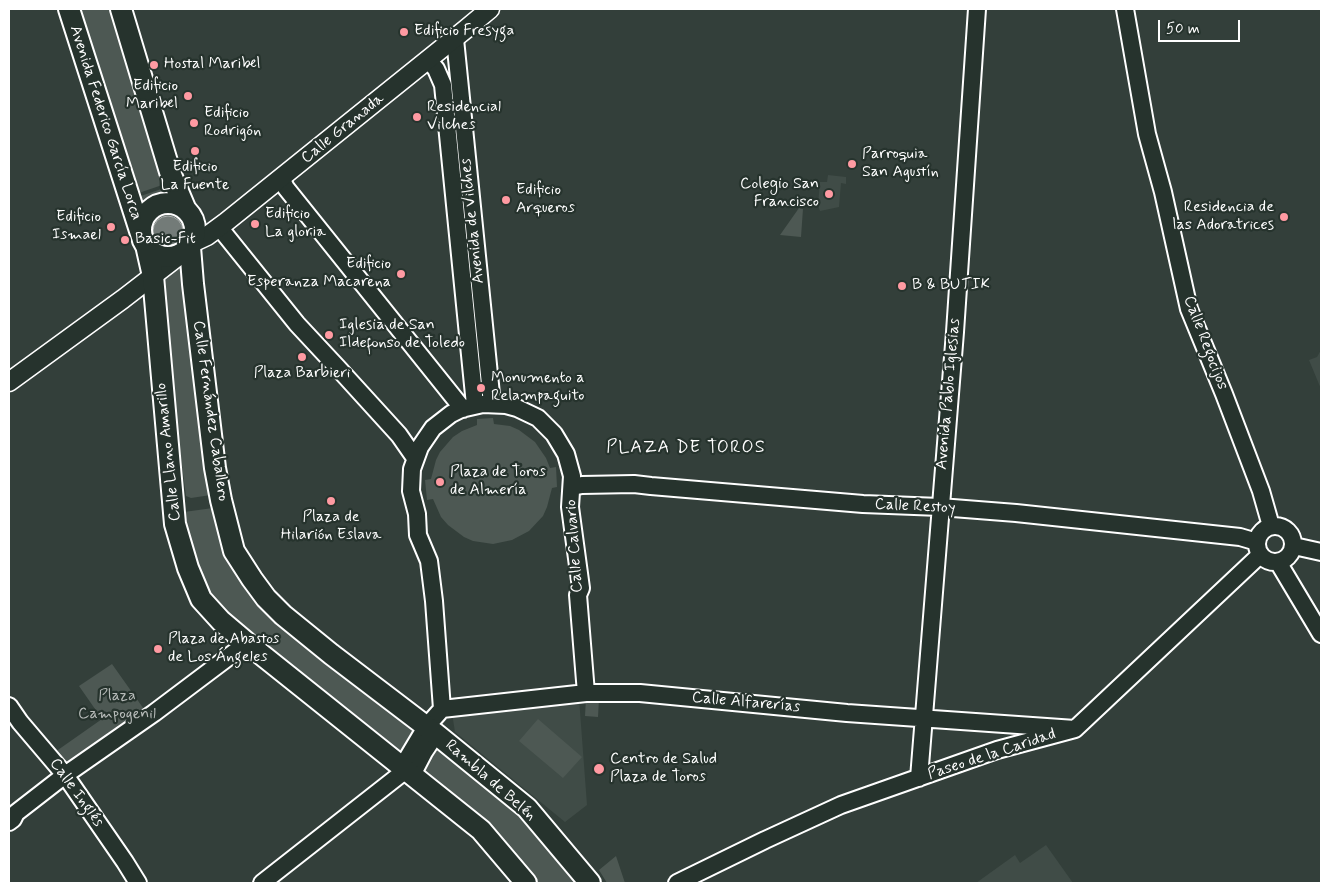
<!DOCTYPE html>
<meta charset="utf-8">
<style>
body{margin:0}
#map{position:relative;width:1330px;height:892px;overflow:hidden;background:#333f3a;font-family:Mynerve,sans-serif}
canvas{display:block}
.frame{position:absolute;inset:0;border:10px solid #fff;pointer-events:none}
.scale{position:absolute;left:1158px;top:20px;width:82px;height:22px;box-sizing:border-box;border:2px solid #fff;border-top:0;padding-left:6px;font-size:15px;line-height:18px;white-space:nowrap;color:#fff;-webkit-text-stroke:4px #26332d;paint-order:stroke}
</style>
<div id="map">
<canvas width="1330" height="892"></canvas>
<div class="frame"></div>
<div class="scale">50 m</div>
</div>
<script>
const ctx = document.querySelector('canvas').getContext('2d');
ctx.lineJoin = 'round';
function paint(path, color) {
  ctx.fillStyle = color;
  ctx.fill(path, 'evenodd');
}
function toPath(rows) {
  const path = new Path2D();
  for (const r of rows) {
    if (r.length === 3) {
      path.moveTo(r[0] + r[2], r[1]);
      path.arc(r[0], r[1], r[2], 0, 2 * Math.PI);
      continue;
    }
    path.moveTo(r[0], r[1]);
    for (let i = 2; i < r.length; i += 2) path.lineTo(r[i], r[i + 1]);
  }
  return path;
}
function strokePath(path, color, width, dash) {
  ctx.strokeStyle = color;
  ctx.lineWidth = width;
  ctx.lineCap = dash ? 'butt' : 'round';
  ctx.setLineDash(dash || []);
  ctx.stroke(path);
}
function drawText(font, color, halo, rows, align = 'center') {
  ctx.font = font + ' Mynerve,sans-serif';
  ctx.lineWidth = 4.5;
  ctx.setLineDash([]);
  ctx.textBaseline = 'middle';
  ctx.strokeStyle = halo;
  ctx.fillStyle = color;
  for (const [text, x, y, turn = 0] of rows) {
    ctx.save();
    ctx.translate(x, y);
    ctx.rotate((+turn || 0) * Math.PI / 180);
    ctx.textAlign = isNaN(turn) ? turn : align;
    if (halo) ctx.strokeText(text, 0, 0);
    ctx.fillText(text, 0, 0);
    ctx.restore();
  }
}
paint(toPath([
 [828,175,846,177,846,184,841,183,839,207,820,211,818,205,820,182,827,182],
 [1321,350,1321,389,1309,360,1317,357],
 [579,698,587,805,565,822,455,732,452,713],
 [1046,845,1073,883,976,883,1015,855,1020,863]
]), '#404c47');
paint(toPath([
 [76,9,115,9,168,183,133,195],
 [170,186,170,192,165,197,146,204,139,203,135,198],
 [799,208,803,209,801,237,780,235],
 [165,211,173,212,179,214,185,220,188,227,187,239,183,245,173,251,166,252,160,250,154,246,149,225,153,217,160,213],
 [169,216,176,218,181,222,183,228,182,237,176,245,165,246,158,243,156,240,153,233,153,229,157,221,163,217],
 [182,267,185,269,211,495,191,498,186,496,160,298,161,281],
 [493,418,494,424,510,426,519,430,535,442,546,458,550,468,556,467,557,487,552,488,547,507,543,516,529,531,512,540,493,544,473,541,464,537,448,525,441,517,433,499,427,500,425,480,431,479,436,460,440,452,453,437,462,431,477,425,477,419],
 [213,508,213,511,232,559,417,730,401,759,232,623,206,592,190,550,184,512],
 [112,664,146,712,64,766,55,752,102,719,79,686],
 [586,698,599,699,598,717,585,716],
 [538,719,582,757,563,778,519,741],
 [436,744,499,793,546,838,582,883,533,883,418,773],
 [616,856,625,883,607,883,599,870]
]), '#4d5853');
const water = toPath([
 [168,231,15]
]);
paint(water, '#737b78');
strokePath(water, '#abb0ae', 1);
const tertiary = toPath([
 [1125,9,1147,134,1163,192,1189,309,1224,394,1261,491,1271,526],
 [455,39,492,404],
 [428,60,436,69,443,85,475,405],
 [281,178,286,188,463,409],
 [219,227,297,324,338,368,399,435,415,458],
 [572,487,582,485,634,484,651,486,863,504,940,507,1016,513,1240,537,1257,542],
 [1275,544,18],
 [1294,546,1321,552],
 [1278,562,1321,634],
 [9,706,20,722,65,775,125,862,138,883],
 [442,709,434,601,429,561,418,535,417,514,411,491,412,469,420,447,433,428,451,414,461,409,483,404,506,405,517,408,538,418,554,434,566,454,572,476,570,507,581,588,578,595,586,693],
 [402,767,426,727,442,709,586,693,640,693,847,713,1075,729],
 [412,775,424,752,436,734],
 [919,778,955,332,977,9],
 [9,822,13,819,16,813,65,775,154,713,247,643],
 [262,883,406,770],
 [677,883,765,840,841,805,997,750,1075,729,1260,555]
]);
const secondary = toPath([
 [192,243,207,236,226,222,466,29,490,9],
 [9,382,123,299,180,255]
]);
const primary = toPath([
 [69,9,142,237],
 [121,9,171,175,185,208],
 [168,230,27],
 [146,245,153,276,175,524,188,568,201,599,221,621,247,643,481,830,526,883],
 [190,247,193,284,215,468,221,500,234,551,252,579,266,598,283,615,331,654,436,734,527,808,590,883]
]);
strokePath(tertiary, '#fff', 20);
strokePath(secondary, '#fff', 21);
strokePath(primary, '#fff', 24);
strokePath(tertiary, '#26332d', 16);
strokePath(secondary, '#26332d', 18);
strokePath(primary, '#26332d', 20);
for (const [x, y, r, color] of [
 [404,32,5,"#ff9aa2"],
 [154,65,5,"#ff9aa2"],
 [188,96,5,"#ff9aa2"],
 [417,117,5,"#ff9aa2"],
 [194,123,5,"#ff9aa2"],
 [195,151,5,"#ff9aa2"],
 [852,164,5,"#ff9aa2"],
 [829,194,5,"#ff9aa2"],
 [506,200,5,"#ff9aa2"],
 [1284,217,5,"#ff9aa2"],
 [255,224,5,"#ff9aa2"],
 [111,227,5,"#ff9aa2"],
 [125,240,5,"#ff9aa2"],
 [401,274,5,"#ff9aa2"],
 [902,286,5,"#ff9aa2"],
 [329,335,5,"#ff9aa2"],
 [302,357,5,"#ff9aa2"],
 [481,388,5,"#ff9aa2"],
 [440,482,5,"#ff9aa2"],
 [331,501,5,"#ff9aa2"],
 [158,649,5,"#ff9aa2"],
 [599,769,6,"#ff9aa2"]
]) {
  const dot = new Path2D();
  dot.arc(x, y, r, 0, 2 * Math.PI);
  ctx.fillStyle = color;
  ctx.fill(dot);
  strokePath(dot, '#26332d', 2);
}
drawText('16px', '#fff', '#26332d', [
 ["Edificio Fresyga",414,32],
 ["Hostal Maribel",164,65],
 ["Edificio",178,87,"right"],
 ["Maribel",178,105,"right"],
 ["Residencial",427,108],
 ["Vilches",427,126],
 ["Edificio",204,114],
 ["Rodrigón",204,132],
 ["Parroquia",862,155],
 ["San Agustín",862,173],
 ["Edificio",195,168,"center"],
 ["La Fuente",195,186,"center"],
 ["Colegio San",819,185,"right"],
 ["Francisco",819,203,"right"],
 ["Edificio",516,191],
 ["Arqueros",516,209],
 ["Residencia de",1274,208,"right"],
 ["las Adoratrices",1274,226,"right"],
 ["Edificio",265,215],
 ["La gloria",265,233],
 ["Edificio",101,218,"right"],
 ["Ismael",101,236,"right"],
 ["Basic-Fit",135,240],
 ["Edificio",391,265,"right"],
 ["Esperanza Macarena",391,283,"right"],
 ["B & BUTIK",912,286],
 ["Iglesia de San",339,326],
 ["Ildefonso de Toledo",339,344],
 ["Plaza Barbieri",302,374,"center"],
 ["Monumento a",491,379],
 ["Relampaguito",491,397],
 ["Plaza de Toros",450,473],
 ["de Almería",450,491],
 ["Plaza de",331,518,"center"],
 ["Hilarión Eslava",331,536,"center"],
 ["Plaza de Abastos",168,640],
 ["de Los Ángeles",168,658],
 ["Centro de Salud",610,760],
 ["Plaza de Toros",610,778]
], 'left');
drawText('16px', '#fff', '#26332d', [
 ["Avenida Federico García Lorca",105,123,72],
 ["Calle Granada",343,129,-39],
 ["Avenida de Vilches",473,221,-96],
 ["Calle Regocijos",1205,343,69],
 ["Avenida Pablo Iglesias",949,394,-85],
 ["Calle Fernández Caballero",210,411,82],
 ["Calle Llano Amarillo",169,452,-96],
 ["Calle Restoy",915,507,3],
 ["Calle Calvario",575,546,-94],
 ["Calle Alfarerías",746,703,5],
 ["Paseo de la Caridad",992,755,-18],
 ["Rambla de Belén",490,781,41],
 ["Calle Inglés",76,793,54]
]);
drawText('16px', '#b8bcba', '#26332d', [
 ["Plaza",117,697],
 ["Campogenil",117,715]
]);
ctx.letterSpacing = '1px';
drawText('18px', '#fff', '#26332d', [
 ["PLAZA DE TOROS",686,448]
]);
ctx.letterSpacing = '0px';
</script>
